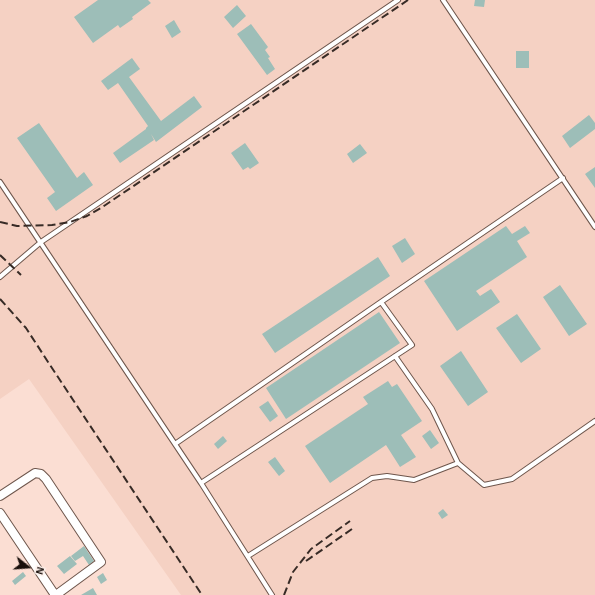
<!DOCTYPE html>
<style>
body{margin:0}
#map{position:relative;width:595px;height:595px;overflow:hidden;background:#fbded3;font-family:"Alegreya Sans",sans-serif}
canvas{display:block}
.north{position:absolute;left:8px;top:547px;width:40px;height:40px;-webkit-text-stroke:3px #fcf0eb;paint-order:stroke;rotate:107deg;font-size:11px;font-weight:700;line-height:16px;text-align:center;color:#180f0b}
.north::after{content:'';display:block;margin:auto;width:14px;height:18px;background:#180f0b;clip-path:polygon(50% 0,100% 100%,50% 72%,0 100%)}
</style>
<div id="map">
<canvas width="595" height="595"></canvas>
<div class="north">N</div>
</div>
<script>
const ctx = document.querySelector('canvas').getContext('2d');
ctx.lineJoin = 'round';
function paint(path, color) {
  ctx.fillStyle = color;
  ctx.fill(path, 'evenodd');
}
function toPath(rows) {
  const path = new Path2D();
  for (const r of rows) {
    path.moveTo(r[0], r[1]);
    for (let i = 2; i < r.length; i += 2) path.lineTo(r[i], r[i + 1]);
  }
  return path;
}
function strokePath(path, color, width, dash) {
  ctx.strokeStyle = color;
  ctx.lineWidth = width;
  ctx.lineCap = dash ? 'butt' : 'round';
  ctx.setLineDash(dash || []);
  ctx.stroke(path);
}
paint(toPath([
 [0,0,595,0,595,595,181,595,29,379,0,399]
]), '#f5d1c3');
paint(toPath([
 [98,0,148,0,151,3,132,17,133,19,120,28,118,25,93,43,74,17],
 [475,0,485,0,484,7,474,6],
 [237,5,246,16,233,28,224,17],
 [174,20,181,32,172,38,165,26],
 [251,24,268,47,265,50,270,57,268,58,275,69,267,75,237,34],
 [516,51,529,51,529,68,516,68],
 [132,58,140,69,129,77,161,121,194,96,202,107,156,142,151,134,154,140,120,163,113,153,146,129,146,128,148,126,118,83,108,90,101,81],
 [589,115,595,123,595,129,570,148,562,136],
 [39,123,77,178,84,172,93,185,56,211,47,198,55,192,17,138],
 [245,143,259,163,250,169,248,167,243,170,231,153],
 [360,144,367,153,353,163,347,154],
 [595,167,595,188,585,174],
 [506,226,512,234,525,226,530,233,517,241,527,257,476,291,480,296,491,289,500,302,457,331,424,281],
 [405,238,415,254,402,263,392,246],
 [378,257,390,276,275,353,262,334],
 [560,285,587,324,569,336,543,297],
 [379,312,400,343,286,419,266,388],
 [517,314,541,349,521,363,496,328],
 [461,351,488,392,468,406,440,366],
 [388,381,392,387,397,384,422,421,401,435,416,457,400,467,386,445,330,483,305,446,368,404,363,397],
 [268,401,278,416,270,422,259,407],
 [430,430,439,443,431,449,422,436],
 [223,436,227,441,218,449,214,444],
 [275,457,285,471,279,476,268,462],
 [443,509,448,515,442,519,438,513],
 [84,546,94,561,89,565,83,556,75,561,71,556],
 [70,556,77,564,64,574,57,566],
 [23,572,26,576,15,585,12,581],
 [103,573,107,580,101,584,97,577],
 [93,588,97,595,81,595]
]), '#9dbeb8');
const service = toPath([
 [443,0,595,227],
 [0,182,201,483,272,595],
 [0,277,41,242,398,0],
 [395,356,432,409,458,463,484,485,512,479,595,421],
 [175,444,381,302,563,178],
 [201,483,412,345,381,302],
 [248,556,372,478,387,476,414,480,458,463]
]);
const minor = toPath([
 [0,496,35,473,41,474,46,479,101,562,56,595],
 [0,513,55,595]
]);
strokePath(service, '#6e564c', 6);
strokePath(minor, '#6e564c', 10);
strokePath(service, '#fff', 4);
strokePath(minor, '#fff', 8);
strokePath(toPath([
 [0,222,17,226,52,225,70,222,87,216,101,208,408,0],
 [0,255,21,275],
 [0,299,26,328,50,365,202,595],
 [306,561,352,529],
 [284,595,293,572,311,549,350,521]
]), '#372b26', 2, [8, 4]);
</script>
